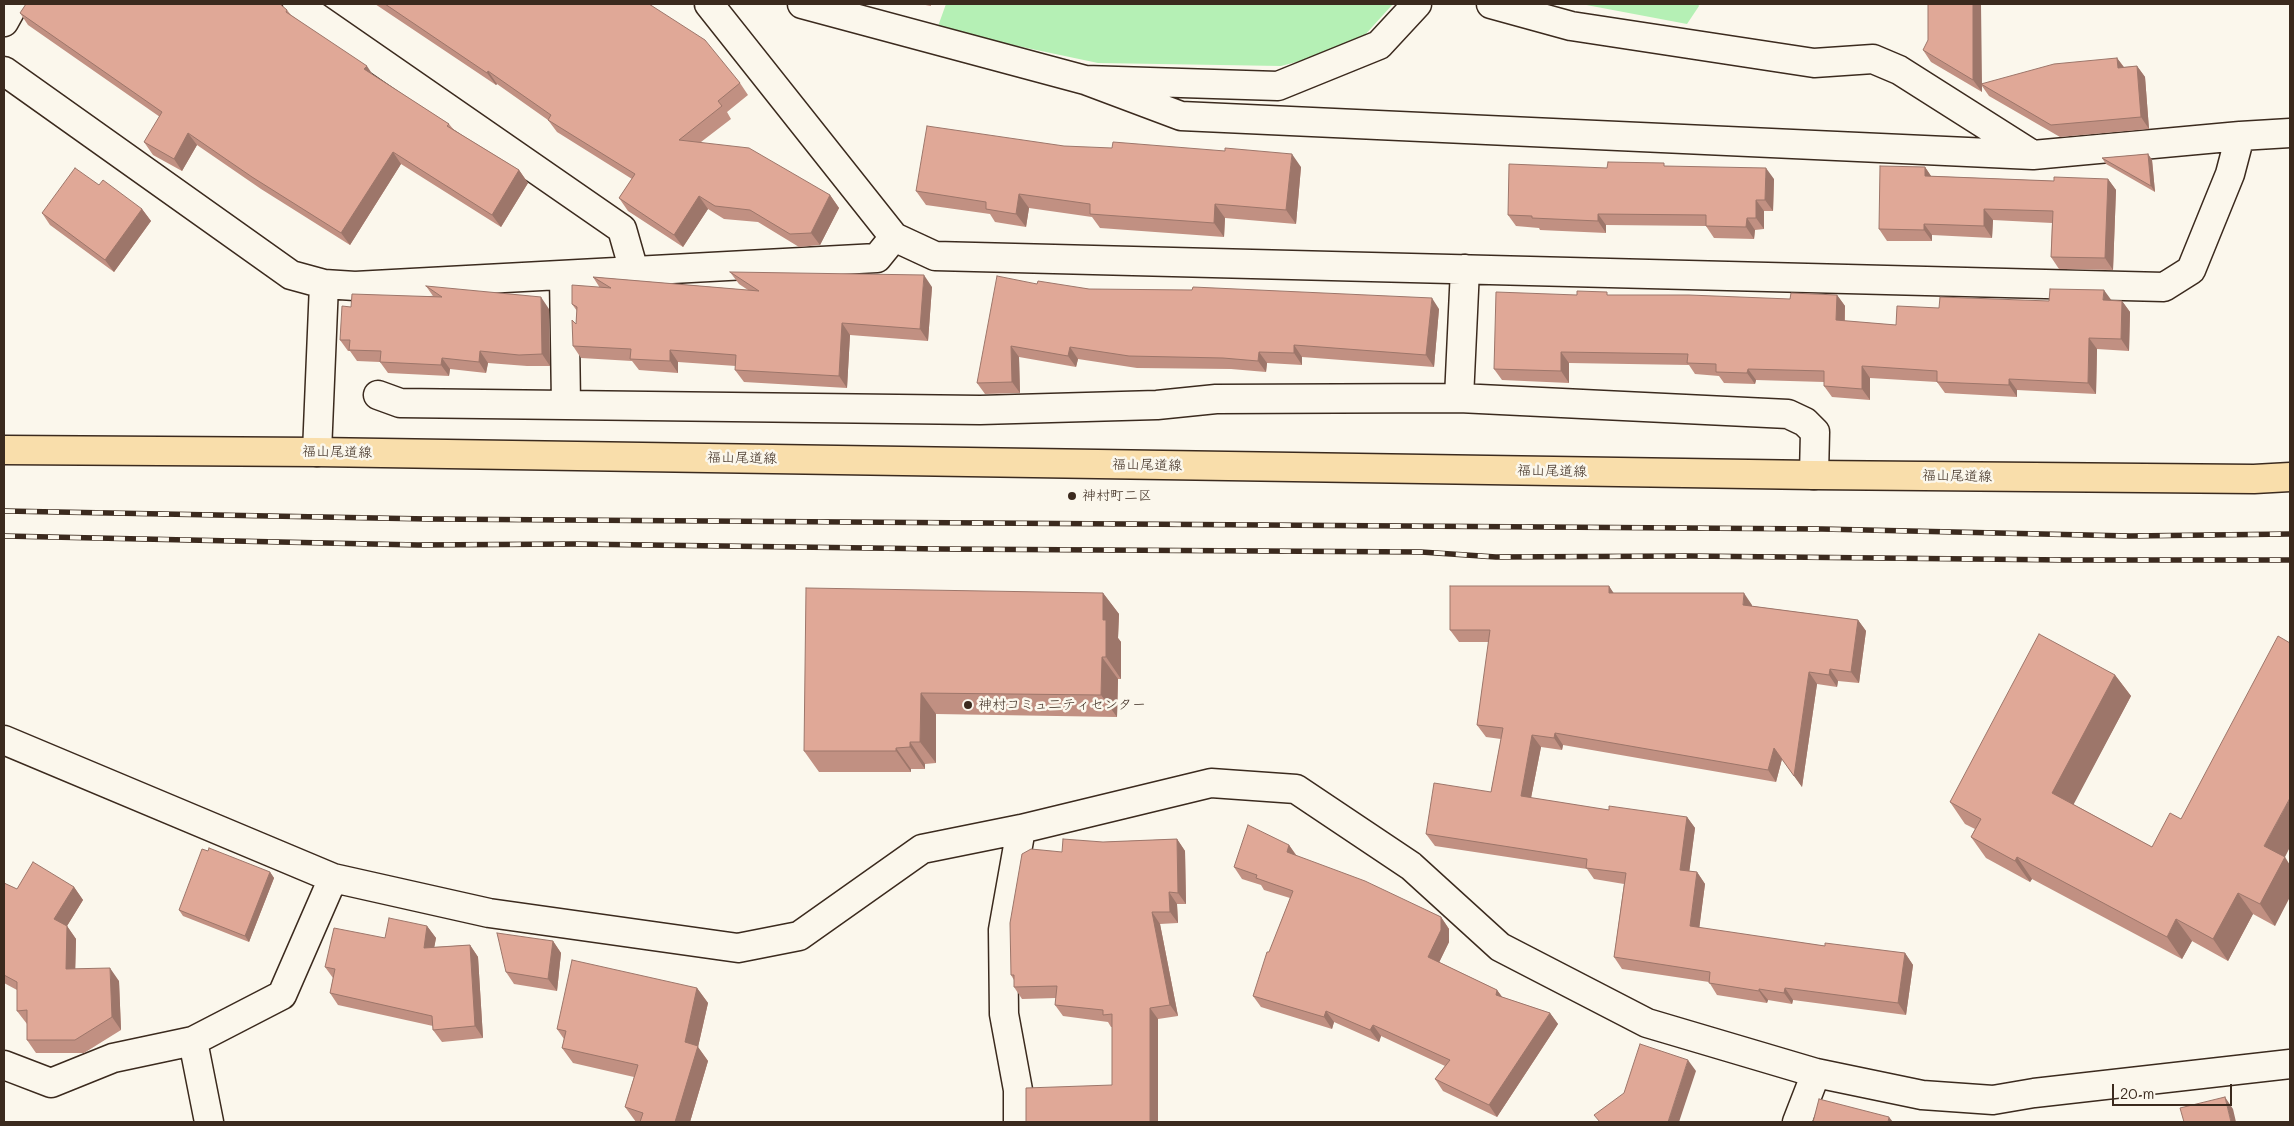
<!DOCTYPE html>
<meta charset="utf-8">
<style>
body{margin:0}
#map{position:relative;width:2294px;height:1126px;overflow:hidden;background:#fbf7ec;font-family:Mali,sans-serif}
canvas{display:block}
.frame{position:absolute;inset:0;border:5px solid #3b2a1e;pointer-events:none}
.scale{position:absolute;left:2112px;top:1084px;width:120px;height:22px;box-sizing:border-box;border:2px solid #3b2a1e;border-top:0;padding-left:6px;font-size:15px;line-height:18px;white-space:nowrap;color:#3b2a1e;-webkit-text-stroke:4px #fbf7ec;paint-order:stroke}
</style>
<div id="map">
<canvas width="2294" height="1126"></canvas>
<div class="frame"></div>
<div class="scale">20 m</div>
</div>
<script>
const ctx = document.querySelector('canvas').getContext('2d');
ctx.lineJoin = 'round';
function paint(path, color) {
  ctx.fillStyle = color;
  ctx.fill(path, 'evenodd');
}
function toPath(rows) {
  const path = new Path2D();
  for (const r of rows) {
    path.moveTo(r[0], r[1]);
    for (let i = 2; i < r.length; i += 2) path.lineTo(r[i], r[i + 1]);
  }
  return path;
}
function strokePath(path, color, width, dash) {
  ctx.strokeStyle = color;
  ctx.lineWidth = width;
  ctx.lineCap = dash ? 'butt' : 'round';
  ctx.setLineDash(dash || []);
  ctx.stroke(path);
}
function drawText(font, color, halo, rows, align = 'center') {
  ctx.font = font + ' Mali,"Klee One",sans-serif';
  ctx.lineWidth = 5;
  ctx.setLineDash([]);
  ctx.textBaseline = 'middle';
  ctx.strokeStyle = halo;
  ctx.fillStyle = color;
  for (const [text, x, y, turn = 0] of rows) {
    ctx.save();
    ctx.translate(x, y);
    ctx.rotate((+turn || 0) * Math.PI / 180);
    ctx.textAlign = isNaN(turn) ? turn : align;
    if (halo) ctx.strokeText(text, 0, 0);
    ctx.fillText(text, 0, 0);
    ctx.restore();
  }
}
paint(toPath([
 [946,4,1393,4,1354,47,1281,66,1098,63,937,29],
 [1581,4,1698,4,1699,6,1687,24]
]), '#b5f0b5');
const minor = toPath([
 [297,4,622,229,634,271],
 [709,4,894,237,935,256,2164,287,2191,270,2230,174,2240,136,2290,133],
 [802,4,1085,80,1278,86,1379,45,1417,4],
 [1491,4,1571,26,1814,63,1873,59,1899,70,2033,155,2240,136],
 [4,22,14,4],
 [4,71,291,275,324,284,355,286,877,258,894,237],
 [1085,80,1181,116,2033,155],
 [564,275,566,403],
 [378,395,400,403,980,410,1157,405,1216,399,1459,398,1788,414,1805,422,1815,432,1814,475],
 [1459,398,1465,269],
 [317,452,324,284],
 [4,740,333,878,489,913,738,948,799,936,922,849,1021,829,1211,783,1296,789,1411,866,1500,947,1647,1023,1816,1073,1922,1095,1993,1100,2034,1093,2290,1064],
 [193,1041,209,1122],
 [4,1065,51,1083,113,1058,193,1041,282,995,333,878],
 [1018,1122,1018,1090,1004,1014,1003,930,1021,829],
 [1797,1122,1816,1073]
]);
const major = toPath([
 [4,450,317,452,1814,475,2254,479,2290,477]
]);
strokePath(minor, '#3b2a1e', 31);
strokePath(major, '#3b2a1e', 31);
strokePath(minor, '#fbf7ec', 28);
strokePath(major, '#f9deab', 28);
const rail = toPath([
 [4,511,428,519,1822,529,2130,536,2290,534],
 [4,536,418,545,575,544,942,549,1421,552,1496,557,1689,556,2066,560,2290,560]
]);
strokePath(rail, '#3b2a1e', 5.5);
strokePath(rail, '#fbf7ec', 4, [11]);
paint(toPath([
 [375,4,649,4,740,83,748,95,727,112,731,119,701,142,830,195,839,208,820,245,799,247,758,222,724,219,708,209,683,247,628,211,619,198,632,179,557,132,548,120,497,84,496,85],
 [920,4,931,4,931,6],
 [282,6,287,10,291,15,373,75,449,124,454,130,519,170,528,183,501,227,401,164,350,245,261,189,197,145,182,171,153,155,144,142,160,117,28,25,20,13],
 [1923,50,1982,84,2117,58,2124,67,2137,66,2145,77,2149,129,2060,137,1989,96,1982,86,1982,92,1931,62],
 [1064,146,1301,167,1296,224,1225,218,1224,237,1100,228,1092,217,1029,208,1026,227,995,222,990,214,926,205,916,191],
 [2148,154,2152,160,2155,192,2106,164,2102,158],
 [1666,166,1774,179,1773,211,1764,211,1764,229,1755,230,1754,239,1714,238,1706,226,1606,225,1606,233,1540,230,1539,228,1516,226,1508,215,1607,168],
 [1925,167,1931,176,2054,181,2108,179,2116,190,2113,270,2059,269,2051,257,2052,223,1993,220,1992,238,1932,235,1932,241,1887,241,1879,229],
 [99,185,142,209,151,221,114,272,50,225,42,213],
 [730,272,932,287,928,341,850,335,847,388,744,382,735,370,736,366,678,362,678,373,639,370,632,361,581,358,573,346,576,324,577,311,572,304,600,288,593,277,748,290,739,284],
 [1037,284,1089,289,1439,309,1434,367,1302,357,1302,365,1267,363,1266,372,1231,369,1137,368,1078,359,1076,367,1019,357,1020,393,985,394,977,383],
 [426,286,549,309,550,366,527,366,488,363,486,373,450,369,449,376,388,373,380,362,357,361,350,351,348,351,340,340,351,307,433,296],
 [1577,295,1609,295,1790,299,1837,295,1845,306,1845,321,1896,325,1939,308,2049,301,2111,300,2122,301,2130,312,2129,351,2097,349,2096,394,2017,390,2017,397,1945,393,1937,382,1870,378,1870,400,1832,397,1824,386,1824,382,1756,380,1755,384,1724,383,1719,376,1695,374,1689,365,1569,363,1569,383,1502,380,1494,369],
 [1609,586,1613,593,1752,605,1752,606,1858,620,1866,631,1859,683,1838,681,1837,687,1817,684,1802,787,1782,759,1776,782,1563,745,1562,750,1541,747,1531,798,1609,810,1687,817,1695,828,1689,871,1697,872,1705,884,1699,928,1825,946,1905,953,1913,965,1906,1015,1793,1000,1792,1004,1768,1000,1767,1003,1717,995,1709,982,1622,969,1614,957,1624,884,1594,879,1587,869,1435,846,1426,834,1491,792,1501,739,1486,737,1477,725,1489,642,1459,642,1450,630],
 [1103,593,1119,614,1118,638,1121,642,1121,679,1118,679,1117,717,936,714,936,763,925,764,925,769,911,769,911,772,819,772,804,751],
 [2115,675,2131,696,2073,804,2152,847,2181,819,2285,857,2275,926,2253,914,2228,961,2192,941,2182,959,2032,879,2030,882,1986,858,1971,837,1975,829,1965,824,1950,802],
 [1177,839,1185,851,1186,904,1177,904,1178,923,1160,924,1178,1016,1158,1019,1112,1085,1112,1027,1111,1027,1108,1022,1063,1016,1055,1005,1056,998,1022,999,1014,987,1014,980,1011,975,1062,852,1103,842],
 [1289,845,1297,856,1441,917,1449,929,1449,942,1439,962,1497,990,1502,997,1550,1013,1558,1024,1497,1117,1443,1091,1435,1079,1445,1066,1381,1036,1379,1042,1334,1022,1332,1029,1261,1007,1253,996,1290,898,1264,890,1261,885,1242,879,1234,867],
 [270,872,274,878,249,942,183,916,179,910],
 [4,883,17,889,74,887,83,900,67,926,76,939,75,969,119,981,121,1030,84,1053,36,1053,27,1040,27,1024,17,1011,17,990,4,983],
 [427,926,436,938,434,947,470,945,478,957,483,1038,442,1042,433,1030,433,1026,338,1005,330,993,333,978,325,967,385,938],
 [553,941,561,953,557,991,514,984,506,972],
 [697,988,708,1003,698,1047,708,1061,690,1122,636,1122,625,1107,634,1077,573,1063,562,1048,564,1039,557,1029]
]), '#c19082');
paint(toPath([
 [1973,4,1981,4,1982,85,1981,84,1982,86,1982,92,1973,80],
 [2117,58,2125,69,2118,68],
 [367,66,375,78,364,69],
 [2137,66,2145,77,2149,129,2141,117],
 [488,71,497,84,496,85,487,73],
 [188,133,197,145,182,171,174,159],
 [393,152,401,164,350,245,341,233],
 [1292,154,1301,167,1296,224,1286,210],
 [2148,154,2152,160,2155,192,2151,186],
 [1925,167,1933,179,1925,176],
 [1766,168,1774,179,1773,211,1765,200],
 [519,170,528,183,501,227,492,215],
 [2108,179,2116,190,2113,270,2105,258],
 [1019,194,1029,208,1026,227,1016,214],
 [830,195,839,208,820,245,811,233],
 [699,196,708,209,683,247,674,235],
 [1756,200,1764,211,1764,229,1756,218],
 [1215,204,1225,218,1224,237,1214,223],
 [142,209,151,221,114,272,105,260],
 [1984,209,1993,220,1992,238,1984,226],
 [1598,214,1606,225,1606,233,1598,221],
 [1747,218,1755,230,1754,239,1746,227],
 [1924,224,1932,235,1932,241,1924,230],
 [924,275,932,287,928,341,920,329],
 [2104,290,2112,301,2103,300],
 [1837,295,1845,306,1844,331,1836,320],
 [541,297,549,309,550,366,542,354],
 [1432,298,1439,309,1434,367,1426,355],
 [2122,301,2130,312,2129,351,2121,339],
 [842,323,850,335,847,388,839,376],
 [2089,338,2097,349,2096,394,2088,383],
 [1294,345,1302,357,1302,365,1294,353],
 [1011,346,1019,357,1020,393,1012,382],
 [1070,347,1078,359,1076,367,1068,356],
 [670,350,678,362,678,373,670,361],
 [480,351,488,363,486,373,479,362],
 [1259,352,1267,363,1266,372,1258,361],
 [1561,352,1569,363,1569,383,1561,371],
 [442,358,450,369,449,376,441,365],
 [1862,366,1870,378,1870,400,1862,389],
 [1748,369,1756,380,1755,384,1747,373],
 [2009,379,2017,390,2017,397,2009,385],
 [1609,586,1617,598,1609,593],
 [1103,593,1119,614,1118,638,1121,642,1121,679,1106,657,1103,620],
 [1744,593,1752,605,1752,617,1743,605],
 [1858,620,1866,631,1859,683,1851,672],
 [1102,657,1118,679,1117,717,1101,695],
 [1830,669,1838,681,1837,687,1829,675],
 [1809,672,1817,684,1802,787,1794,776],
 [2115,675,2131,696,2068,815,2052,793],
 [921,693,936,714,936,763,920,742],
 [1555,733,1563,745,1562,750,1554,738],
 [1532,735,1541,747,1529,808,1521,796],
 [910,742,925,764,925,769,910,747],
 [896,748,911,769,911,772,896,751],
 [1774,748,1782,759,1776,782,1768,770],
 [2290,798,2290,847,2285,857,2290,865,2290,897,2275,926,2260,904,2264,846],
 [1687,817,1695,828,1688,882,1680,870],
 [1177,839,1185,851,1186,904,1178,893],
 [1289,845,1297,857,1287,852],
 [2017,857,2032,879,2030,882,2015,861],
 [270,872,274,878,249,942,245,936],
 [1697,872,1705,884,1698,938,1690,926],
 [74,887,83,900,67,926,76,939,75,982,66,969,54,919],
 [1169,892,1177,904,1178,923,1170,912],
 [2238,893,2253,914,2228,961,2213,939],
 [1152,912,1160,924,1178,1016,1170,1005],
 [1441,917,1449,929,1449,942,1436,969,1428,957],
 [2176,919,2192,941,2182,959,2167,937],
 [427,926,436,938,432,960,424,948],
 [553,941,561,953,557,991,548,979],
 [470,945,478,957,483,1038,475,1026],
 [1905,953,1913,965,1906,1015,1898,1003],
 [110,968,119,981,121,1030,112,1017],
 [697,988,708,1003,698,1047,708,1061,690,1122,675,1122,685,1042],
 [1785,988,1793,1000,1792,1004,1784,993],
 [1759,989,1768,1000,1767,1003,1759,991],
 [1497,990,1506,1002,1496,995],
 [1150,1008,1158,1019,1158,1122,1150,1122],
 [1326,1011,1334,1022,1332,1029,1324,1017],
 [1550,1013,1558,1024,1497,1117,1489,1105],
 [1373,1025,1381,1036,1379,1042,1370,1030],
 [1688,1060,1696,1071,1679,1122,1668,1122],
 [2225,1097,2233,1109,2236,1122,2231,1122],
 [1889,1117,1893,1122,1888,1122]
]), '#9d766a');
const building = toPath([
 [26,4,280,4,287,10,286,12,367,66,364,69,449,124,447,126,519,170,492,215,393,152,341,233,252,177,188,133,174,159,144,142,162,112,20,13,26,4],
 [385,4,649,4,705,40,740,83,718,101,722,106,679,140,749,148,830,195,811,233,790,234,750,210,715,206,699,196,674,235,619,198,635,174,548,120,551,115,488,71,487,73,385,4],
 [1928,4,1973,4,1973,80,1923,50,1928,40,1928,4],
 [2117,58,2118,68,2137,66,2141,117,2051,125,1981,84,2054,64,2117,58],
 [927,126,1064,146,1112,148,1113,142,1225,151,1225,148,1292,154,1286,210,1215,204,1214,223,1090,214,1090,204,1019,194,1016,214,986,209,986,202,916,191,927,126],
 [2148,154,2151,186,2102,158,2148,154],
 [1608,162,1664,163,1664,166,1766,168,1765,200,1756,200,1756,218,1747,218,1746,227,1706,226,1706,215,1598,214,1598,221,1532,218,1532,216,1508,215,1509,164,1607,168,1608,162],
 [1880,166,1925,167,1925,176,2054,181,2054,177,2108,179,2105,258,2051,257,2053,211,1984,209,1984,226,1924,224,1924,230,1879,229,1880,166],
 [75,168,99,185,103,180,142,209,105,260,42,213,75,168],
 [730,272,924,275,920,329,842,323,839,376,735,370,736,355,670,350,670,361,630,359,631,349,573,346,572,320,576,324,577,307,572,304,572,285,611,288,593,277,759,291,730,272],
 [997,276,1037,284,1038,281,1089,289,1192,290,1193,287,1432,298,1426,355,1294,345,1294,353,1259,352,1258,361,1223,358,1129,356,1070,347,1068,356,1011,346,1012,382,977,383,997,276],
 [426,286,541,297,542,354,519,355,480,351,479,362,442,358,441,365,380,362,381,351,349,350,350,340,340,340,342,306,351,307,352,294,442,297,426,286],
 [2050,289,2104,290,2103,300,2122,301,2121,339,2089,338,2088,383,2009,379,2009,385,1937,382,1937,371,1862,366,1862,389,1824,386,1824,371,1748,369,1747,373,1716,372,1716,364,1687,363,1688,354,1561,352,1561,371,1494,369,1496,292,1577,295,1577,291,1607,292,1607,295,1689,295,1790,299,1791,293,1837,295,1836,320,1896,325,1897,306,1939,308,1940,297,2049,301,2050,289],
 [1450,586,1609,586,1609,593,1744,593,1743,605,1858,620,1851,672,1830,669,1829,675,1809,672,1794,776,1774,748,1768,770,1555,733,1554,738,1532,735,1521,796,1609,810,1609,806,1687,817,1680,870,1697,872,1690,926,1825,946,1825,943,1905,953,1898,1003,1785,988,1784,993,1759,989,1759,991,1709,983,1710,972,1614,957,1626,873,1586,868,1587,859,1426,834,1434,783,1491,792,1503,728,1477,725,1490,630,1450,630,1450,586],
 [806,588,1103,593,1103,620,1106,620,1106,657,1102,657,1101,695,921,693,920,742,910,742,910,747,896,748,896,751,804,751,806,588],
 [2039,634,2115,675,2052,793,2152,847,2170,813,2181,819,2278,636,2290,643,2290,798,2264,846,2285,857,2260,904,2238,893,2213,939,2176,919,2167,937,2017,857,2015,861,1971,837,1981,819,1950,802,2039,634],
 [1248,825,1289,845,1287,852,1365,881,1441,917,1441,930,1428,957,1497,990,1496,995,1550,1013,1489,1105,1435,1079,1450,1060,1373,1025,1370,1030,1326,1011,1324,1017,1253,996,1267,952,1269,952,1293,891,1256,878,1257,875,1234,867,1248,825],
 [1063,839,1103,842,1177,839,1178,893,1169,892,1170,912,1152,912,1170,1005,1150,1008,1150,1122,1026,1122,1026,1088,1112,1085,1112,1014,1103,1015,1103,1010,1055,1005,1057,986,1014,987,1014,975,1011,975,1010,923,1022,854,1031,849,1062,852,1063,839],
 [209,848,270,872,245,936,179,910,202,849,208,851,209,848],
 [33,862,74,887,54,919,67,926,66,969,110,968,112,1017,75,1040,27,1040,27,1010,17,1011,17,982,4,975,4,883,17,889,33,862],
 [389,918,427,926,424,948,470,945,475,1026,433,1030,432,1016,330,993,335,969,325,967,334,928,385,938,389,918],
 [497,933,553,941,548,979,506,972,497,933],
 [572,960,697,988,685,1042,698,1046,675,1122,640,1122,643,1113,625,1107,638,1065,562,1048,566,1031,557,1029,572,960],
 [1640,1044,1688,1060,1668,1122,1600,1122,1594,1115,1624,1093,1640,1044],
 [2225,1097,2231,1122,2184,1122,2180,1108,2225,1097],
 [1819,1099,1889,1117,1888,1122,1813,1122,1819,1099]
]);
paint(building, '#e0a897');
strokePath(building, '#9d766a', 1);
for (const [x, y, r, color] of [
 [1072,496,5,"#3b2a1e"],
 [968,705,5,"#3b2a1e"]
]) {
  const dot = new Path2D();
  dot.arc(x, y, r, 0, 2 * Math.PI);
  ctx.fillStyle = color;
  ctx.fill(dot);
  strokePath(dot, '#fbf7ec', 2);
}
drawText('14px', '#3b2a1e', '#fbf7ec', [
 ["福山尾道線",337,452,1],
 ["福山尾道線",742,458,1],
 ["福山尾道線",1147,465,1],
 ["福山尾道線",1552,471,1],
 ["福山尾道線",1957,476,1]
]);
drawText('14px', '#3b2a1e', '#fbf7ec', [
 ["神村町二区",1082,496],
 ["神村コミュ二ティセンター",978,705]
], 'left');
</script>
